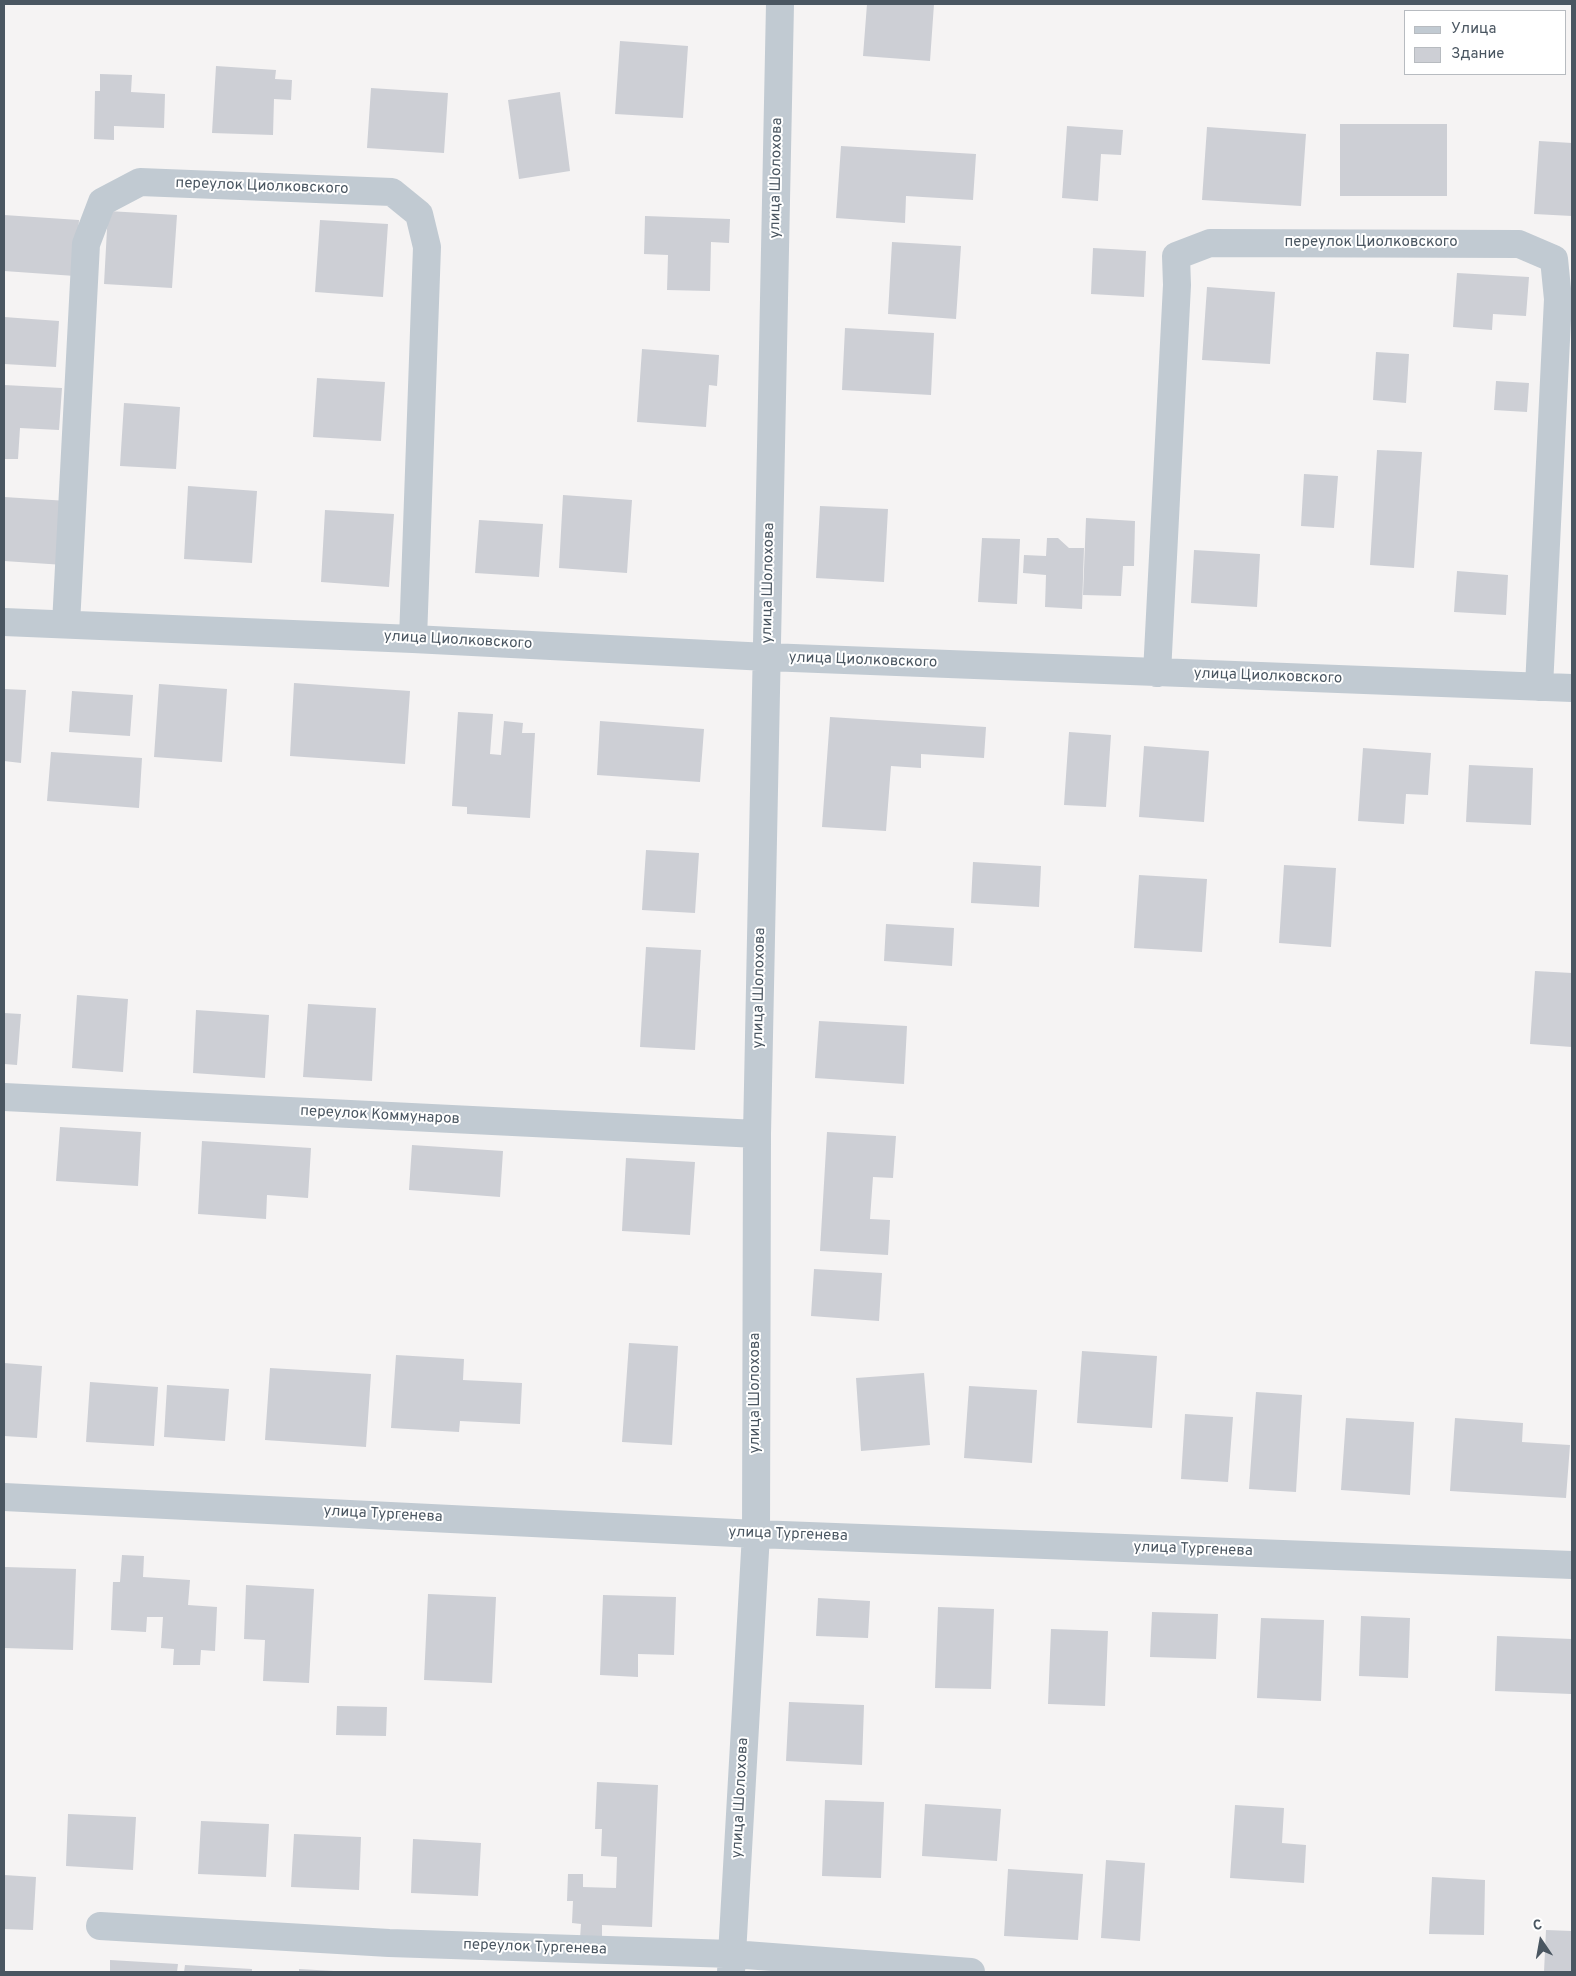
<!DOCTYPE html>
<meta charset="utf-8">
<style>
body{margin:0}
#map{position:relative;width:1576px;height:1976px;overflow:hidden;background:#f5f3f3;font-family:Overpass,sans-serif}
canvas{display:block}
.frame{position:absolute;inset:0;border:5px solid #4a5661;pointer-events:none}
.legend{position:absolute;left:1404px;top:10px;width:162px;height:65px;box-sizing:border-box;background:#fff;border:1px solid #b7bbc0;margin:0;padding:6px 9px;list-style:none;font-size:15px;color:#4a5661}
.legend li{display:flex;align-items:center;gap:10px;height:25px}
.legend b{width:25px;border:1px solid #b7bbc0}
.north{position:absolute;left:1516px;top:1916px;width:50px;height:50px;-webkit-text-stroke:4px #fff;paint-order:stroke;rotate:348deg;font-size:14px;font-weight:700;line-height:20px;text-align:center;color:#4a5661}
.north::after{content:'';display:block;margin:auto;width:18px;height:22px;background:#4a5661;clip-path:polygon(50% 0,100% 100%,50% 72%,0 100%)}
</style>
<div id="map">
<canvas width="1576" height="1976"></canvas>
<div class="frame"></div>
<ul class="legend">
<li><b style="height:6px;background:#c1cad2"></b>Улица</li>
<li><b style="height:14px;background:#cdcfd5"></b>Здание</li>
</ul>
<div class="north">С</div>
</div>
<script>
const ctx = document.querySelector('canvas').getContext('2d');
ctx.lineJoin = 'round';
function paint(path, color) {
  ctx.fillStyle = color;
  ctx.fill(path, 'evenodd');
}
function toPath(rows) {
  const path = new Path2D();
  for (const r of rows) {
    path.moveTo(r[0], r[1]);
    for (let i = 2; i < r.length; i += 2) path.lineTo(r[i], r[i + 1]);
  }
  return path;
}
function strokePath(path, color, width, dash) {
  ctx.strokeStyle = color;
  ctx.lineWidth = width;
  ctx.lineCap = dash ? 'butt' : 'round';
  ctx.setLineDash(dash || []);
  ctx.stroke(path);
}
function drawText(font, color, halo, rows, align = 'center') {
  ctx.font = font + ' Overpass,sans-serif';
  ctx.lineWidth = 4;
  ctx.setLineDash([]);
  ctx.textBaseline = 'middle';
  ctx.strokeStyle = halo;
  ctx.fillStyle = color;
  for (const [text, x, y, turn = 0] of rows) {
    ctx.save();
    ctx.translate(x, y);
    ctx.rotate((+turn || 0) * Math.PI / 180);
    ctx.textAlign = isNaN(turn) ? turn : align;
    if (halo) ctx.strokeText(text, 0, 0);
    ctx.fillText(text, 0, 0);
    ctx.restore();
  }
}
paint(toPath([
 [867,4,934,4,930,61,863,56],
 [620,41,688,46,683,118,615,114],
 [216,66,276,70,275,79,292,80,291,100,274,99,273,135,212,133],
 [100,74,132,75,131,92,165,94,164,128,114,126,114,140,94,139,95,91,100,91],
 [371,88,448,93,444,153,367,148],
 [560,92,570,171,519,179,508,100],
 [1340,124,1447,124,1447,196,1340,196],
 [1067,126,1123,130,1121,155,1101,154,1098,201,1062,198],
 [1207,127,1306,134,1301,206,1202,200],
 [1539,141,1572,143,1572,216,1534,214],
 [841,146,976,154,973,200,906,196,905,223,836,218],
 [108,211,177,215,172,288,104,284],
 [4,215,79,220,75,276,4,271],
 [645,216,730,219,729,243,711,242,710,291,667,290,668,255,644,254],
 [320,220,388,224,383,297,315,292],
 [892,242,961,246,956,319,888,314],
 [1093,248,1146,251,1144,297,1091,294],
 [1457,273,1529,277,1526,316,1493,314,1492,330,1453,327],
 [1207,287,1275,292,1270,364,1202,360],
 [4,317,59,321,56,367,4,364],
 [845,328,934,333,931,395,842,390],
 [642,349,719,355,717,386,709,385,706,427,637,422],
 [1376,352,1409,354,1406,403,1373,400],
 [317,378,385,382,381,441,313,437],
 [1496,381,1529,383,1527,412,1494,410],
 [4,385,62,388,59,430,20,428,18,459,4,459],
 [124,403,180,407,176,469,120,466],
 [1377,450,1422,452,1414,568,1370,565],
 [1304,474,1338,476,1334,528,1301,526],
 [188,486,257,491,252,563,184,559],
 [563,495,632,500,627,573,559,568],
 [4,497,68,501,64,565,4,561],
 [820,506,888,509,884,582,816,578],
 [325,510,394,514,389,587,321,582],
 [1086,518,1135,521,1134,566,1123,566,1121,596,1083,595],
 [479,520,543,524,539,577,475,573],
 [982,538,1020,539,1017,604,978,602],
 [1047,538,1058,538,1069,548,1084,548,1082,609,1045,607,1046,575,1023,573,1024,555,1046,556],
 [1194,550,1260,554,1257,607,1191,603],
 [1457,571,1508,575,1506,615,1454,612],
 [294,683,410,691,405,764,290,756],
 [159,684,227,689,222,762,154,757],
 [4,689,26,690,21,763,4,761],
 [72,691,133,695,130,736,69,732],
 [458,712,493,714,490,754,501,755,504,721,523,723,522,733,535,733,530,818,467,814,467,807,452,806],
 [830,717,986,727,984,758,921,754,921,768,891,766,886,831,822,827],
 [600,721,704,729,700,782,597,775],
 [1069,732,1111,735,1106,807,1064,805],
 [1144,746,1209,751,1204,822,1139,817],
 [1363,748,1431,753,1428,795,1406,794,1404,824,1358,821],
 [51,752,142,758,139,808,47,801],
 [1469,765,1533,768,1531,825,1466,822],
 [646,850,699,853,695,913,642,910],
 [973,862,1041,866,1039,907,971,903],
 [1284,865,1336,868,1331,947,1279,943],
 [1139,875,1207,879,1202,952,1134,948],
 [886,924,954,928,952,966,884,961],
 [646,947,701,950,695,1050,640,1047],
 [1535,971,1572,973,1572,1047,1530,1044],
 [77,995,128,999,123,1072,72,1068],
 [308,1004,376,1008,372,1081,303,1077],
 [196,1010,269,1015,265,1078,193,1073],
 [4,1013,21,1014,17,1065,4,1064],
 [819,1021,907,1026,904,1084,815,1078],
 [60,1127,141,1132,138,1186,56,1181],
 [827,1132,896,1136,893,1178,873,1177,870,1219,890,1220,888,1255,820,1251],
 [202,1141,311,1148,308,1198,267,1195,266,1219,198,1214],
 [412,1145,503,1151,500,1197,409,1190],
 [626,1158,695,1162,690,1235,622,1231],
 [814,1269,882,1273,879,1321,811,1316],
 [629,1343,678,1346,672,1445,622,1442],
 [1082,1351,1157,1356,1152,1428,1077,1423],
 [396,1355,464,1359,463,1380,522,1383,520,1424,460,1421,459,1432,391,1428],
 [4,1363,42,1366,37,1438,4,1436],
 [270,1368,371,1374,366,1447,265,1440],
 [924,1373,930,1445,861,1451,856,1378],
 [90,1382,158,1387,154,1446,86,1442],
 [167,1385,229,1389,225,1441,164,1437],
 [969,1386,1037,1390,1032,1463,964,1458],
 [1256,1392,1302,1395,1296,1492,1249,1489],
 [1185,1414,1233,1417,1228,1482,1181,1479],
 [1346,1418,1414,1422,1410,1495,1341,1490],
 [1455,1418,1523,1423,1522,1442,1570,1445,1566,1498,1450,1491],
 [122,1555,144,1556,143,1577,190,1580,188,1605,217,1607,215,1651,201,1650,200,1665,173,1665,174,1649,161,1648,163,1617,147,1617,146,1632,111,1630,113,1582,120,1582],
 [4,1567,76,1569,73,1650,4,1648],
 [246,1585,314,1589,309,1683,263,1681,265,1640,244,1639],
 [428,1594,496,1597,492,1683,424,1680],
 [603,1595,676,1597,674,1655,638,1654,638,1677,600,1675],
 [818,1598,870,1601,868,1638,816,1636],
 [938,1607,994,1609,991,1689,935,1688],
 [1152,1612,1218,1614,1216,1659,1150,1657],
 [1361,1616,1410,1618,1408,1678,1359,1676],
 [1261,1618,1324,1620,1321,1701,1257,1698],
 [1051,1629,1108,1631,1105,1706,1048,1704],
 [1497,1636,1572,1639,1571,1694,1495,1691],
 [789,1702,864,1705,862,1765,786,1761],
 [337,1706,387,1707,386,1736,336,1735],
 [597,1782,658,1785,652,1927,602,1925,602,1939,580,1939,581,1924,572,1923,573,1901,567,1901,568,1874,583,1874,583,1887,616,1888,617,1857,601,1856,602,1829,595,1829],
 [825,1800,884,1802,881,1878,822,1876],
 [925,1804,1001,1809,997,1861,922,1856],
 [1235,1805,1284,1808,1282,1843,1306,1845,1304,1883,1230,1878],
 [68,1814,136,1817,133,1870,66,1866],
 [201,1821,269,1824,266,1877,198,1874],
 [294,1834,361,1837,359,1890,291,1887],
 [413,1839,481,1843,478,1896,411,1893],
 [1106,1860,1145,1863,1140,1941,1101,1938],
 [1008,1869,1083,1874,1078,1940,1004,1936],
 [4,1875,36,1877,33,1930,4,1929],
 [1432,1877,1485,1880,1484,1935,1429,1934],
 [1546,1930,1572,1931,1572,1972,1544,1972],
 [110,1960,178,1964,177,1972,110,1972],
 [185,1965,252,1969,252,1972,184,1972],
 [299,1969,334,1971,334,1972,299,1972]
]), '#cdcfd5');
strokePath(toPath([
 [4,622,413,639,767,657,1572,688],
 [66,624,86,244,102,202,140,182,392,192,419,214,427,247,413,639],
 [1157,673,1177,285,1176,256,1210,243,1519,244,1554,259,1558,299,1539,687],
 [4,1097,757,1134],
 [4,1497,756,1534,1572,1565],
 [100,1926,389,1943,732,1954,971,1972],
 [731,1972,756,1534,757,1134,780,4]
]), '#c1cad2', 28);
drawText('15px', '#4a5661', '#fff', [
 ["улица Шолохова",777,178,-89],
 ["переулок Циолковского",262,187,2],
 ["переулок Циолковского",1371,243],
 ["улица Шолохова",769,583,-89],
 ["улица Циолковского",458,641,3],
 ["улица Циолковского",863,661,2],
 ["улица Циолковского",1268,677,2],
 ["улица Шолохова",760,988,-89],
 ["переулок Коммунаров",380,1116,3],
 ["улица Шолохова",756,1393,-90],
 ["улица Тургенева",383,1515,3],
 ["улица Тургенева",788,1535,2],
 ["улица Тургенева",1193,1550,2],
 ["улица Шолохова",741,1798,-87],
 ["переулок Тургенева",535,1948,2]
]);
</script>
